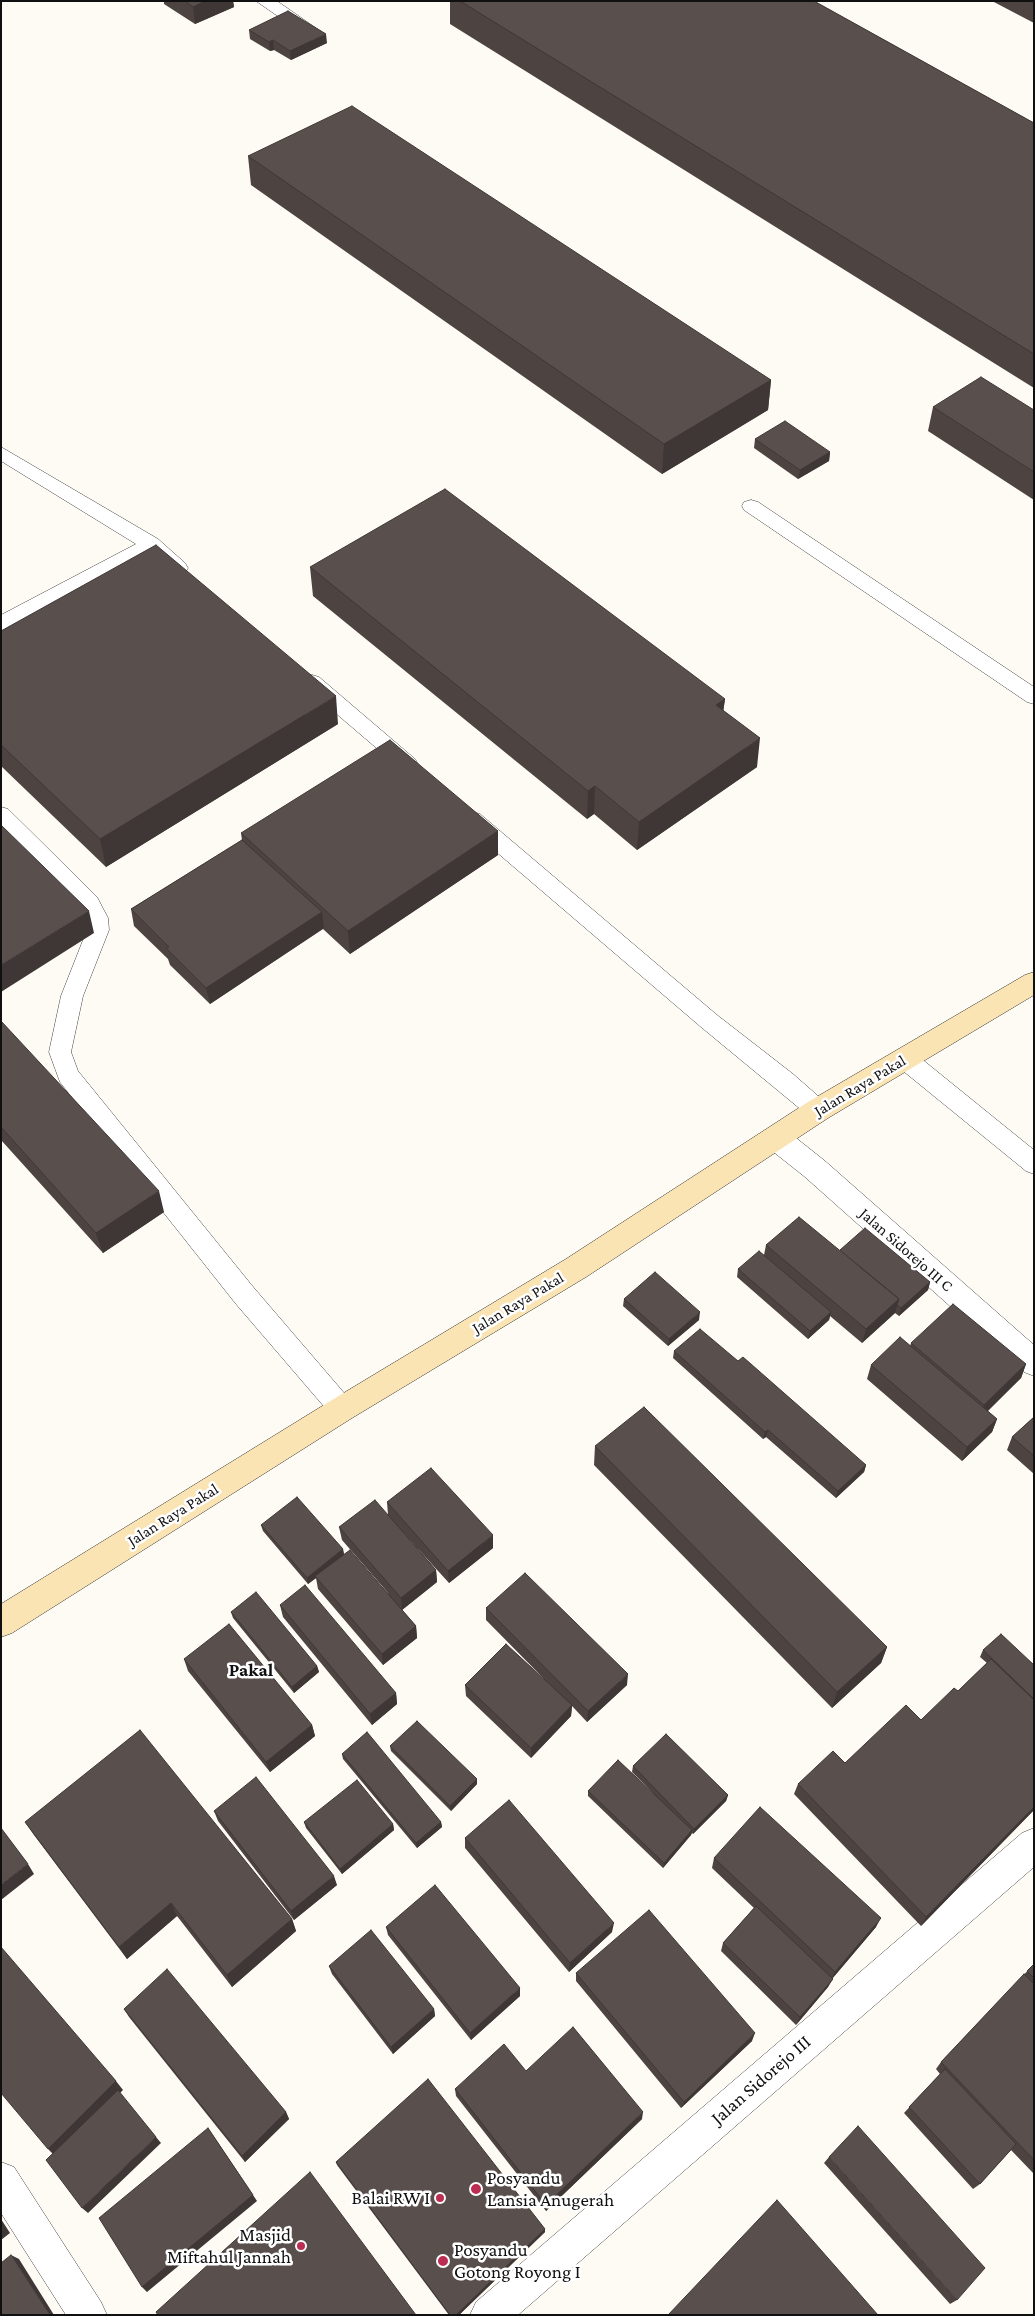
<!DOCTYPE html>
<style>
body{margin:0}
#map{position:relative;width:1035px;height:2316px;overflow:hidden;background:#fefaf4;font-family:"Crimson Pro",serif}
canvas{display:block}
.frame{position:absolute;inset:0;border:2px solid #101010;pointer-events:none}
</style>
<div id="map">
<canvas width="1035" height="2316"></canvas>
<div class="frame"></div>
</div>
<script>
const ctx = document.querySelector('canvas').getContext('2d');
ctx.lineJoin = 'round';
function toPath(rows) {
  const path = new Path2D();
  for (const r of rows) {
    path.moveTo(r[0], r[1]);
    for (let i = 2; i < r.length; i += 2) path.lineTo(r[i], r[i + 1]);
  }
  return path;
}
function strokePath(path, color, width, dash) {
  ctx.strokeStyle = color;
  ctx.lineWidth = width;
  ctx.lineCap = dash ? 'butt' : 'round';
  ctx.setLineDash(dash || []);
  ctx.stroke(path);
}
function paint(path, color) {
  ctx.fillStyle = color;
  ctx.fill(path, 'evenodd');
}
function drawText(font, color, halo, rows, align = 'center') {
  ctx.font = font + ' "Crimson Pro",serif';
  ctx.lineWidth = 5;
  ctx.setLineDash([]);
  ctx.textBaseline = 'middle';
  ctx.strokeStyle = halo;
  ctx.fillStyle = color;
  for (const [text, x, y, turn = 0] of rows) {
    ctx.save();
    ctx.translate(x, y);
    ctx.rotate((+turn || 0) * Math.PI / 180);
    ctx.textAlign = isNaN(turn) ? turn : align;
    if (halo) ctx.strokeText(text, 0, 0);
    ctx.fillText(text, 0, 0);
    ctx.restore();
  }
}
const service = toPath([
 [1,447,158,539,185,563,188,568,185,573,178,575,171,573,149,553,1,631,1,615,136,544,1,461,1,447],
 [751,500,758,502,1034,687,1034,704,1027,702,744,510,742,506,744,502,751,500],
 [312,675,319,677,415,759,418,764,415,769,408,772,401,769,305,687,302,682,305,677,312,675],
 [1,807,8,809,97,897,108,918,109,930,83,996,71,1052,78,1071,254,1288,351,1401,355,1409,351,1417,342,1420,333,1417,236,1304,60,1082,49,1052,61,996,87,930,86,918,81,909,1,828,1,807],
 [473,812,480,814,717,1015,793,1074,826,1103,830,1110,826,1117,818,1120,810,1117,701,1027,466,826,462,820,466,814,473,812],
 [905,1050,913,1052,1034,1150,1034,1174,1026,1171,897,1066,893,1059,897,1052,905,1050]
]);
const minor = toPath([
 [256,1,277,1,323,33,320,37,314,38,308,37,256,1],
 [776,1127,786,1130,825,1161,1034,1345,1034,1376,1024,1372,805,1177,766,1146,762,1138,766,1130,776,1127],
 [1034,1828,1034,1867,518,2315,470,2315,476,2302,1022,1833,1034,1828],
 [1,2162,14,2167,101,2302,107,2315,66,2315,1,2213,1,2162]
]);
const secondary = toPath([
 [1034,972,1034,995,828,1118,586,1277,352,1418,12,1633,1,1637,1,1604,332,1400,566,1259,808,1102,1025,975,1034,972]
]);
strokePath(service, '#434343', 1);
strokePath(minor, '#434343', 1);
strokePath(secondary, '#323232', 1);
paint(service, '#fff');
paint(minor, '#fff');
paint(secondary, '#fbe4b3');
paint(toPath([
 [164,1,233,1,234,7,195,24,164,4],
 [450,1,814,1,1034,123,1034,388,450,24],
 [992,1,1034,1,1034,23],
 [249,30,327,43,291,60,274,50,270,51,250,39],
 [248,156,771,380,768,410,662,474,251,185],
 [933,407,1034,410,1034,500,928,431],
 [755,439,830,452,829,461,798,479,754,448],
 [310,567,725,699,723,711,757,767,637,850,594,814,587,819,313,596],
 [1,631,338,724,106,867,1,766],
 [498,831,498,855,350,954,323,929,210,1004,170,965,168,959,134,926,131,909,242,840,241,833],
 [1,1021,164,1212,103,1253,1,1140],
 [766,1245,930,1282,928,1290,899,1316,895,1313,862,1343,830,1316,829,1320,808,1339,737,1277,738,1269,764,1255],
 [624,1299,699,1320,668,1346,623,1306],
 [911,1343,1026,1364,1021,1378,988,1411,997,1419,992,1432,962,1461,867,1379,871,1365,910,1346],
 [674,1351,866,1465,864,1472,836,1498,766,1437,763,1439,673,1358],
 [1034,1417,1034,1474,1007,1450,1012,1437],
 [595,1446,887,1647,881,1663,832,1708,594,1465],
 [387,1502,493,1548,449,1583,389,1517,436,1570,437,1582,402,1610,416,1626,417,1638,383,1665,318,1589,316,1578,308,1584,263,1531,261,1525,343,1549,344,1554,389,1594,342,1540,339,1527,388,1515],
 [280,1605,396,1693,397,1704,372,1725,283,1617],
 [486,1608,627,1685,587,1722,572,1706,571,1716,531,1758,466,1696,465,1685,553,1688,486,1620],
 [231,1612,317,1666,319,1672,294,1693,233,1618],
 [983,1650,1034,1665,1034,1810,921,1926,794,1794,798,1784,845,1763,921,1720,958,1691,987,1663,980,1657],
 [184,1659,312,1725,315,1736,270,1772,188,1671],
 [390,1746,477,1779,477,1784,451,1811,391,1751],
 [342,1754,441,1822,442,1827,417,1848,343,1759],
 [633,1766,728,1795,726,1801,693,1834,692,1833,691,1835,663,1868,588,1796,588,1791,654,1794,632,1772],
 [214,1811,337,1885,294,1920,218,1821],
 [25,1822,292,1919,296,1931,232,1987,177,1916,127,1959,34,1835],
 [304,1822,393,1824,394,1830,342,1874,306,1828],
 [465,1838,612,1932,569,1972,465,1848],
 [714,1858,876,1927,832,1979,828,1987,796,2025,721,1951,723,1943,754,1908,712,1868],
 [386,1927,520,1996,471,2040,388,1935],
 [1034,1964,1034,2174,1011,2150,980,2184,973,2189,904,2113,940,2074,936,2069,941,2062],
 [329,1966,434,2009,435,2016,393,2054,332,1974],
 [576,1973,752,2041,681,2108,576,1981],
 [124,2009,286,2112,289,2119,245,2162,129,2017],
 [526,2071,642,2119,546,2211,456,2096,455,2089],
 [829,2157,957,2300,950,2304,824,2163],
 [336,2162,545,2232,459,2315,449,2315,337,2165]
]), '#4d4442');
paint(toPath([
 [205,1,233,1,234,7,195,24,193,7],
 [326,34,327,43,291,60,290,51],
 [273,40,274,50,270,51,269,42],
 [771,380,768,410,662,474,664,444],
 [830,452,829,461,798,479,800,470],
 [336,696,338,724,106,867,100,839],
 [725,699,721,728,716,705],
 [760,738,757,767,637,850,639,822],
 [595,786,594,814,587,819,588,791],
 [498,831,498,855,350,954,348,931],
 [89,911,94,933,1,992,1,965],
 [322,912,324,928,210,1004,206,988],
 [159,1191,164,1212,103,1253,96,1233],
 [930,1282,928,1290,899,1316,901,1308],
 [899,1299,895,1313,862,1343,866,1329],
 [700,1312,699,1320,668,1346,669,1339],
 [831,1312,829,1320,808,1339,810,1331],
 [1026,1364,1021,1378,979,1419,984,1405],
 [997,1419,992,1432,962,1461,967,1447],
 [768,1430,766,1437,763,1439,765,1432],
 [866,1465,864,1472,836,1498,838,1491],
 [493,1535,493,1548,449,1583,448,1571],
 [343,1549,344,1556,315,1576,316,1578,308,1584,307,1578],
 [436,1570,437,1582,402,1610,401,1598],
 [416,1626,417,1638,383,1665,382,1654],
 [887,1647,881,1663,832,1708,837,1692],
 [317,1666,319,1672,294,1693,292,1687],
 [628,1674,627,1685,587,1722,588,1711],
 [396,1693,397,1704,372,1725,370,1714],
 [572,1705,571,1716,531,1758,531,1748],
 [312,1725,315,1736,270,1772,266,1762],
 [477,1779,477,1784,451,1811,450,1806],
 [728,1795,726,1801,693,1834,694,1829],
 [1034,1807,1034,1810,921,1926,926,1917],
 [441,1822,442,1827,417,1848,416,1843],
 [393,1824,394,1830,342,1874,340,1869],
 [692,1830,691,1835,663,1868,664,1863],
 [28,1864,34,1874,1,1900,1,1885],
 [334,1876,337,1885,294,1920,291,1911],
 [171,1903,177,1916,127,1959,119,1947],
 [881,1918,876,1927,831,1980,835,1972],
 [292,1919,296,1931,232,1987,227,1975],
 [614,1923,612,1932,569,1972,570,1963],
 [833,1979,828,1987,796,2025,800,2017],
 [520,1988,520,1996,471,2040,470,2033],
 [434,2009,435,2016,393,2054,391,2047],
 [755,2033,752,2041,681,2108,684,2102],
 [116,2081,123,2090,57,2158,48,2149],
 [286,2112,289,2119,245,2162,242,2156],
 [643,2112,642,2119,546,2211,546,2205],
 [208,2128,257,2201,147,2292,142,2287],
 [156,2137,161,2143,88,2213,82,2208],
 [1,2219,10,2233,1,2240],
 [545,2229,545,2232,459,2315,456,2315],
 [11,2255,19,2259,54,2315,50,2315]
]), '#3e3736');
const building = toPath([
 [185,1,205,1,193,7,185,1],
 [460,1,814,1,1034,123,1034,354,460,1],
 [288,11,326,34,290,51,273,40,269,42,249,30,288,11],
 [352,106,771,380,664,444,248,156,352,106],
 [981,377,1034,410,1034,472,933,407,981,377],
 [785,421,830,452,800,470,755,439,785,421],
 [445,489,725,699,716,705,760,738,639,822,595,786,588,791,310,567,445,489],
 [156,545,336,696,100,839,1,745,1,631,156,545],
 [390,740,498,831,348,931,241,833,390,740],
 [1,825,89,911,1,965,1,825],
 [242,840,322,912,206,988,166,948,169,947,131,909,242,840],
 [1,1021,159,1191,96,1233,1,1127,1,1021],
 [799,1217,899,1299,866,1329,766,1245,799,1217],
 [865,1228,930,1282,901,1308,897,1305,899,1299,840,1250,865,1228],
 [759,1251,831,1312,810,1331,738,1269,759,1251],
 [655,1272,700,1312,669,1339,624,1299,655,1272],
 [953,1304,1026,1364,984,1405,911,1343,953,1304],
 [700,1329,738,1361,743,1357,866,1465,838,1491,768,1430,765,1432,674,1351,700,1329],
 [900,1337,997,1419,967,1447,871,1365,900,1337],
 [644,1407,887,1647,837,1692,595,1446,644,1407],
 [1034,1417,1034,1456,1012,1437,1034,1417],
 [431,1468,493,1535,448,1571,387,1502,431,1468],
 [297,1497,343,1549,307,1578,261,1525,297,1497],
 [375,1500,436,1570,401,1598,339,1527,375,1500],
 [350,1550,416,1626,382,1654,315,1576,350,1550],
 [525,1573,628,1674,588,1711,486,1608,525,1573],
 [305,1585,396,1693,370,1714,280,1605,305,1585],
 [256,1592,317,1666,292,1687,231,1612,256,1592],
 [229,1624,312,1725,266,1762,184,1659,229,1624],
 [1001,1634,1034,1665,1034,1699,983,1650,1001,1634],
 [506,1644,572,1705,531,1748,465,1685,506,1644],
 [991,1659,1034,1700,1034,1807,926,1917,798,1784,833,1751,845,1763,906,1705,921,1720,954,1688,958,1691,991,1659],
 [417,1721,477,1779,450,1806,390,1746,417,1721],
 [140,1730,292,1919,227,1975,171,1903,119,1947,25,1822,140,1730],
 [367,1732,441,1822,416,1843,342,1754,367,1732],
 [666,1734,728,1795,694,1829,633,1766,666,1734],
 [618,1760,692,1830,664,1863,588,1791,618,1760],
 [256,1777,334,1876,291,1911,214,1811,256,1777],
 [357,1780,393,1824,340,1869,304,1822,357,1780],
 [509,1800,614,1923,570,1963,465,1838,509,1800],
 [760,1807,881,1918,835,1972,714,1858,760,1807],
 [1,1828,28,1864,1,1885,1,1828],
 [435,1885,520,1988,470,2033,386,1927,435,1885],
 [756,1906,833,1979,800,2017,723,1943,756,1906],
 [649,1910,755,2033,684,2102,576,1973,649,1910],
 [371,1930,434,2009,391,2047,329,1966,371,1930],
 [1,1947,116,2081,48,2149,1,2093,1,1947],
 [1034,1964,1034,1978,1027,1971,1034,1964],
 [167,1969,286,2112,242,2156,124,2009,167,1969],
 [1024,1974,1034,1984,1034,2160,941,2062,1024,1974],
 [573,2027,643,2112,546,2205,455,2089,504,2044,526,2071,573,2027],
 [945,2069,1016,2144,980,2184,909,2107,945,2069],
 [428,2079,545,2229,456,2315,450,2315,336,2162,428,2079],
 [118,2090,156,2137,82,2208,46,2160,118,2090],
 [858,2126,985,2268,957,2300,829,2157,858,2126],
 [208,2128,253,2195,142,2287,99,2218,208,2128],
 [310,2172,416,2315,158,2315,156,2312,310,2172],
 [777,2200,878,2315,668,2315,777,2200],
 [11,2255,50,2315,1,2315,1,2263,11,2255]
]);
paint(building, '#594f4d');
strokePath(building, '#3e3736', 1);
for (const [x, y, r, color] of [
 [476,2189,6,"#bc2d52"],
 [440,2198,5,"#bc2d52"],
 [301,2246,5,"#bc2d52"],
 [443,2261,6,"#bc2d52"]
]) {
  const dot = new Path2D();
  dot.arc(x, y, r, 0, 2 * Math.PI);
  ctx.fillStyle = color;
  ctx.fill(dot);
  strokePath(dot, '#fff', 2);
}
drawText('16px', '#101010', '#fff', [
 ["Jalan Raya Pakal",860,1086,-31],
 ["Jalan Sidorejo III C",906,1250,41],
 ["Jalan Raya Pakal",518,1303,-31],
 ["Jalan Raya Pakal",173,1515,-32]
]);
drawText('bold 19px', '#101010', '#fff', [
 ["Pakal",251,1670]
]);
drawText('19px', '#101010', '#fff', [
 ["Jalan Sidorejo III",761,2080,-41]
]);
drawText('19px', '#101010', '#fff', [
 ["Posyandu",487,2178],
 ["Lansia Anugerah",487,2200],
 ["Balai RW I",430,2198,"right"],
 ["Masjid",291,2235,"right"],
 ["Miftahul Jannah",291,2257,"right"],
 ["Posyandu",454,2250],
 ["Gotong Royong I",454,2272]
], 'left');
</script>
